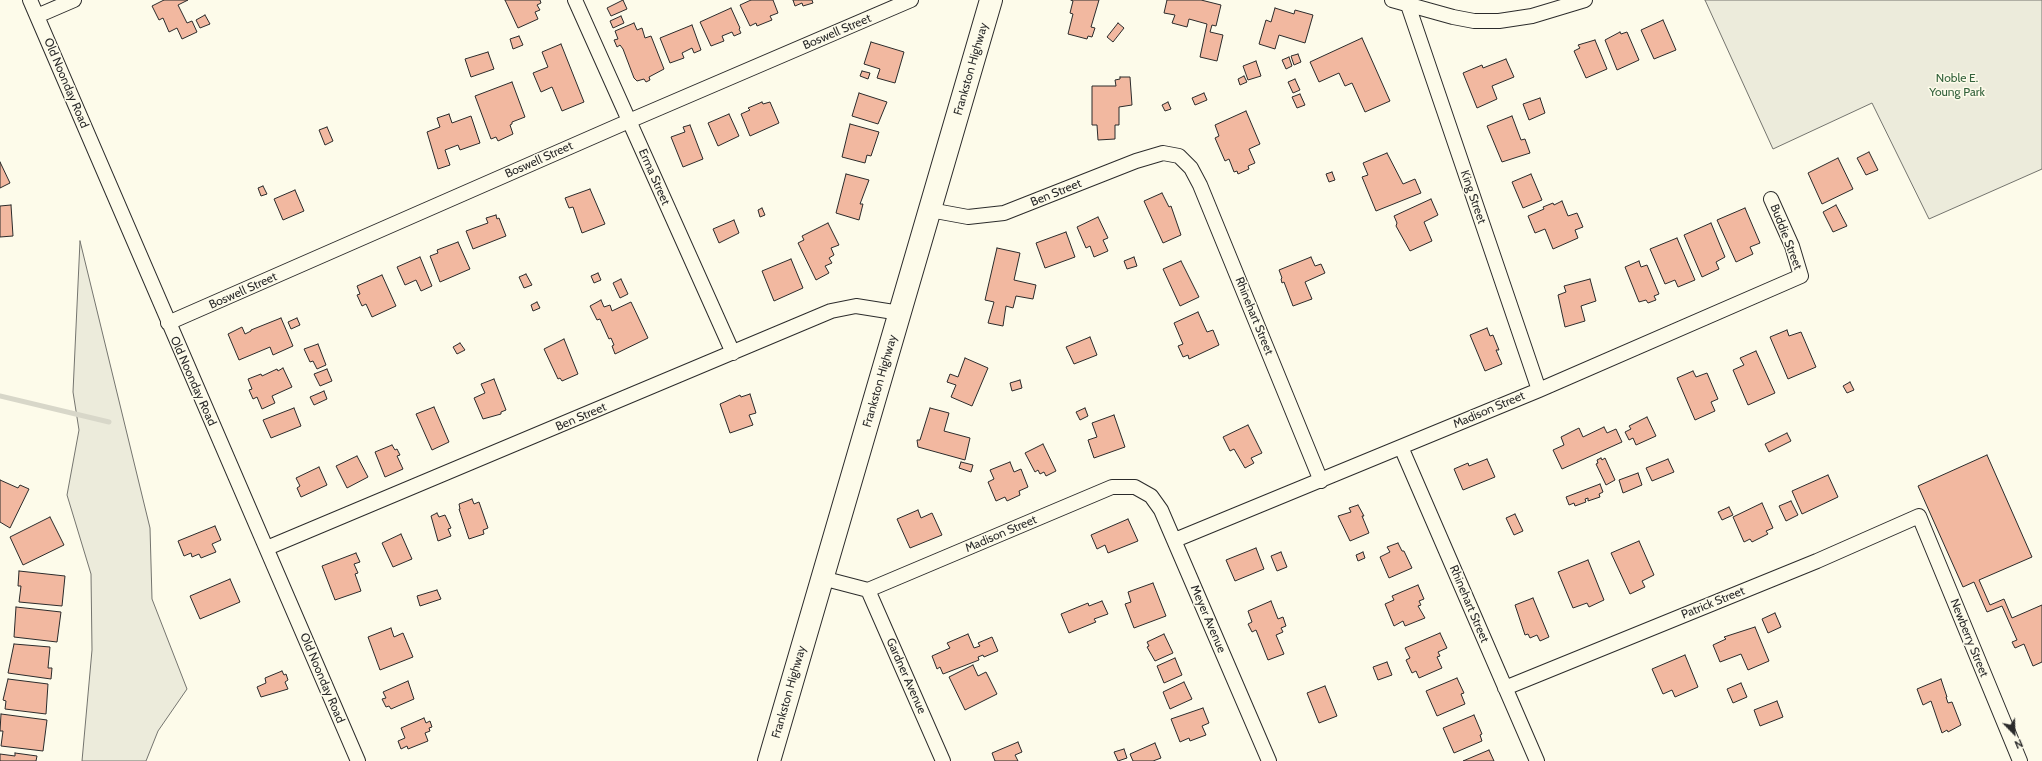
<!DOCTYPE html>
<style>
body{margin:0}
#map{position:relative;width:2042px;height:761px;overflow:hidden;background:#fdfbea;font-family:Cabin,sans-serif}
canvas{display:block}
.north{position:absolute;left:1994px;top:713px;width:40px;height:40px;-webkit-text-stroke:3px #fdfbea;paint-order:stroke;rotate:157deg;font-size:11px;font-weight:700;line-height:16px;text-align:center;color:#2b2b2b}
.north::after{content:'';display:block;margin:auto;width:14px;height:18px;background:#2b2b2b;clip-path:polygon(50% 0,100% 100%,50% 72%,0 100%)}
</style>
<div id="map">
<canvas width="2042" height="761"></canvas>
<div class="north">N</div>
</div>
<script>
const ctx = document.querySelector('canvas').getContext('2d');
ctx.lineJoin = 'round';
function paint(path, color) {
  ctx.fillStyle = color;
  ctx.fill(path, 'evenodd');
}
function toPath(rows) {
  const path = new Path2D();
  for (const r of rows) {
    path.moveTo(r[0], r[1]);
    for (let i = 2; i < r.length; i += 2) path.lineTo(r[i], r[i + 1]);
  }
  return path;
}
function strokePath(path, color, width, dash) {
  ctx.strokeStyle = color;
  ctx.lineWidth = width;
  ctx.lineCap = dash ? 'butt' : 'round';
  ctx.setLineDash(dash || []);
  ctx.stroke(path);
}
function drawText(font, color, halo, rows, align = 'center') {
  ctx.font = font + ' Cabin,sans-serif';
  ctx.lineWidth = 3;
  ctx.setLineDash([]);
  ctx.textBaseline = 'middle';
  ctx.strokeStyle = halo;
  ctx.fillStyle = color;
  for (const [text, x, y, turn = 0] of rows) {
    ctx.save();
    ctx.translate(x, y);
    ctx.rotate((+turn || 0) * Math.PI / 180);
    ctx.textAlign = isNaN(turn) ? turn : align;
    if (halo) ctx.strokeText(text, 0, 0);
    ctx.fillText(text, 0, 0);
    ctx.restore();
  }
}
const green = toPath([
 [1705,0,2042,0,2042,169,1929,219,1872,103,1773,149,1705,0],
 [80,241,150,528,152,599,187,689,158,731,146,761,82,761,92,650,91,574,67,495,79,430,73,392,80,241]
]);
paint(green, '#ecebdb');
strokePath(green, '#74746e', 1);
strokePath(toPath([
 [0,396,109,422]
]), '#d8d7c9', 5);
const building = toPath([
 [164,0,188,0,178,5,187,23,192,21,197,32,182,39,177,28,169,32,163,18,159,20,152,6,164,0],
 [505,0,540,0,541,3,537,5,540,10,535,12,538,19,518,28,505,0],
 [623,0,627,9,611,16,607,8,623,0],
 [751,0,773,0,778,13,770,16,772,20,757,26,756,23,750,26,740,5,751,0],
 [793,0,812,0,813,3,803,6,802,3,795,6,793,0],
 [1071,0,1099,0,1091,27,1095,28,1092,37,1088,36,1087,39,1068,34,1073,14,1070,13,1073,1,1071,0],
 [1167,0,1201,0,1221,5,1216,26,1212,25,1210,32,1223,35,1217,61,1200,57,1207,24,1189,19,1187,27,1172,23,1175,15,1164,13,1167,0],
 [731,8,740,28,739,29,741,33,734,36,732,32,722,36,724,41,711,46,700,22,731,8],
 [1275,8,1294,14,1295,10,1313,15,1305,43,1279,35,1275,49,1259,44,1266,20,1271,22,1275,8],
 [205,15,210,24,200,28,196,20,205,15],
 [621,16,624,23,613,28,610,21,621,16],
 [1663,20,1676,50,1654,59,1641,30,1663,20],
 [634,23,637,30,642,28,645,38,651,36,664,69,649,77,650,80,646,82,644,79,637,81,634,78,623,49,620,45,617,47,614,40,618,39,615,31,634,23],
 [1118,23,1124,28,1113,42,1107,37,1118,23],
 [692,25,701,50,694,53,692,48,682,53,684,58,670,63,660,38,692,25],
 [1620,32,1621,34,1627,32,1639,60,1617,70,1605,40,1620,32],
 [519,36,523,45,513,49,510,39,519,36],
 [1362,38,1390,101,1365,112,1352,83,1345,86,1339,73,1319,82,1310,62,1362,38],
 [1595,40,1607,69,1586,78,1574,51,1580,48,1578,45,1595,40],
 [871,42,904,52,895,83,877,78,880,69,864,64,871,42],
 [561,44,584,102,562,111,552,87,541,92,533,73,548,67,542,52,561,44],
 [488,52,494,69,471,77,465,59,488,52],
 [1298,54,1301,62,1294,65,1291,56,1298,54],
 [1289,57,1292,66,1286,69,1282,60,1289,57],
 [1506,59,1514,77,1492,86,1497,99,1477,108,1463,73,1482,65,1483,68,1506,59],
 [1256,61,1261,76,1248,80,1243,66,1256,61],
 [862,71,870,73,868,79,860,76,862,71],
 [1244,76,1247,82,1240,85,1238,79,1244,76],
 [1120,77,1130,77,1132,105,1119,107,1119,125,1115,125,1115,139,1098,140,1097,125,1092,125,1092,86,1116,86,1115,80,1120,79,1120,77],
 [1295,79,1300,90,1293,93,1288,82,1295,79],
 [512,82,525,117,512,122,512,124,510,125,513,134,498,141,496,137,491,139,475,96,512,82],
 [859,93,887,102,878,124,852,116,859,93],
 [1204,93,1207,100,1195,105,1192,98,1204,93],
 [1300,94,1305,105,1297,108,1292,97,1300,94],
 [1540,98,1545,113,1529,120,1523,104,1540,98],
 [762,102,763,104,770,102,779,123,750,136,741,114,750,110,748,108,762,102],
 [1168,102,1171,109,1165,111,1162,105,1168,102],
 [1246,111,1260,144,1249,149,1255,163,1248,166,1249,169,1238,174,1237,171,1234,172,1229,159,1225,161,1215,138,1219,136,1215,125,1246,111],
 [449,114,452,123,471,116,480,143,460,150,458,145,445,150,450,165,438,169,427,132,440,127,437,118,449,114],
 [729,114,739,136,718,146,708,123,729,114],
 [1512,116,1521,140,1525,139,1530,153,1502,162,1487,126,1512,116],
 [850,124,879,132,871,156,867,155,865,163,842,157,850,124],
 [690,125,703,159,683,167,671,137,685,132,683,127,690,125],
 [327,127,333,141,325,145,319,130,327,127],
 [1869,152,1878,170,1866,175,1857,158,1869,152],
 [1387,153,1403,184,1415,179,1421,193,1376,211,1362,177,1368,175,1363,163,1387,153],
 [1838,158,1853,189,1822,204,1808,173,1838,158],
 [0,162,10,183,0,188,0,162],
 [1332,172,1335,180,1329,182,1326,174,1332,172],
 [846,174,869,180,860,204,863,204,859,220,836,213,846,174],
 [1531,174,1542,200,1523,208,1512,182,1531,174],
 [263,186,267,194,261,196,258,188,263,186],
 [590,189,605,224,582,233,573,207,569,208,565,198,590,189],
 [295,190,304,211,283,220,274,199,295,190],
 [1162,193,1169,207,1171,206,1181,235,1163,243,1144,201,1162,193],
 [1431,199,1438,215,1424,222,1432,241,1410,251,1396,226,1397,223,1394,216,1431,199],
 [1562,201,1568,216,1577,213,1583,227,1575,230,1578,238,1553,249,1545,229,1535,233,1528,216,1544,209,1543,207,1553,203,1554,205,1562,201],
 [11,205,13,236,0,237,0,206,11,205],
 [1836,205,1847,226,1833,232,1823,212,1836,205],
 [762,208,765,215,760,217,758,210,762,208],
 [1745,208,1760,243,1750,247,1753,254,1736,262,1717,220,1745,208],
 [496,215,497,219,499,218,506,236,473,249,466,231,488,223,486,218,496,215],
 [1098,217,1108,238,1103,240,1108,251,1094,257,1090,246,1086,248,1077,227,1098,217],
 [734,220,739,233,719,243,713,229,734,220],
 [828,223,839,245,831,248,834,255,829,258,832,263,825,266,829,273,816,280,798,243,804,240,802,236,828,223],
 [1711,223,1725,257,1716,262,1719,269,1702,277,1684,235,1711,223],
 [1066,232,1075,257,1045,268,1036,243,1066,232],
 [1677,238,1695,280,1678,287,1675,280,1665,284,1650,249,1677,238],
 [458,242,470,269,440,282,430,256,438,253,437,250,458,242],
 [997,248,1020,253,1014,280,1036,285,1033,299,1016,296,1013,308,1006,306,1003,326,988,323,994,302,985,300,997,248],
 [420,257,432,286,421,291,416,280,405,285,397,267,420,257],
 [1134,257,1137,266,1127,269,1124,261,1134,257],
 [1311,257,1315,266,1321,264,1325,273,1305,282,1312,299,1293,306,1284,282,1282,283,1281,279,1282,278,1279,270,1311,257],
 [791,259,803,288,774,301,762,271,791,259],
 [1181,261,1199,297,1180,306,1163,269,1181,261],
 [1639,261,1641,267,1647,265,1659,294,1654,296,1656,300,1648,303,1646,300,1639,302,1625,267,1639,261],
 [598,273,601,280,594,283,591,276,598,273],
 [526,274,532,285,524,288,519,277,526,274],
 [382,275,396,306,372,317,366,304,362,306,357,295,360,294,357,286,382,275],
 [621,279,628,294,620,298,613,283,621,279],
 [1590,279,1596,301,1581,306,1585,321,1565,327,1558,295,1566,292,1564,286,1590,279],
 [601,300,604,307,610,305,612,311,631,302,648,338,615,354,612,346,614,345,611,338,609,339,600,319,597,320,590,306,601,300],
 [537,302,540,308,533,311,531,305,537,302],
 [1198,312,1207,332,1213,330,1219,345,1189,359,1188,355,1183,357,1178,346,1183,344,1174,323,1198,312],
 [281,318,293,346,273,355,270,347,239,360,228,334,242,327,245,334,251,331,251,330,281,318],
 [297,318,300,325,291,329,288,322,297,318],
 [1487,328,1490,336,1493,335,1499,350,1496,350,1502,364,1485,371,1470,335,1487,328],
 [1787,330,1789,336,1801,332,1816,367,1788,379,1770,337,1787,330],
 [1090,337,1097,355,1074,364,1066,347,1090,337],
 [564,339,578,374,562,381,560,378,558,379,544,349,564,339],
 [460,343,465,350,457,354,453,347,460,343],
 [318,344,326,365,317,369,313,361,310,362,304,349,318,344],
 [1756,351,1775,393,1748,405,1733,370,1744,365,1740,358,1756,351],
 [965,358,988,368,972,406,951,397,956,385,947,382,950,374,958,377,965,358],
 [283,368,292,387,272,396,275,403,262,409,257,397,253,399,249,390,252,389,248,379,261,374,262,376,277,369,278,371,283,368],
 [327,369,332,381,320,386,314,374,327,369],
 [1693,371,1696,377,1707,373,1718,399,1711,402,1715,411,1695,420,1677,378,1693,371],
 [494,379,506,410,501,412,501,414,483,419,474,398,485,393,481,384,494,379],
 [1020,380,1022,388,1012,391,1010,383,1020,380],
 [1850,382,1854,390,1847,393,1843,386,1850,382],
 [324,391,327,399,314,405,310,397,324,391],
 [750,394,756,413,749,415,753,425,730,433,720,404,740,395,741,397,750,394],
 [434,407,449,442,432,450,416,414,434,407],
 [294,408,301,426,271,438,263,420,294,408],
 [930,408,949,413,944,431,970,438,965,460,918,447,917,440,920,440,930,408],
 [1085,408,1088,416,1080,420,1076,412,1085,408],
 [1114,415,1125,447,1094,458,1088,440,1097,437,1092,423,1114,415],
 [1647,417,1656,436,1636,445,1633,438,1629,440,1625,432,1631,429,1629,426,1647,417],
 [1248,425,1262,453,1251,458,1254,463,1245,468,1234,449,1230,451,1223,437,1248,425],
 [1604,427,1607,433,1616,429,1622,442,1562,469,1553,450,1564,445,1561,437,1579,428,1583,437,1604,427],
 [1787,433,1791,441,1769,452,1765,444,1787,433],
 [1043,444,1056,471,1046,476,1044,472,1040,474,1038,470,1035,472,1025,453,1043,444],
 [392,445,395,450,397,449,400,455,397,456,403,469,385,477,375,452,392,445],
 [1987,455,2032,557,1979,580,1990,605,2004,599,2012,618,2042,605,2042,662,2033,666,2024,644,2015,648,2012,642,2017,640,2002,606,1987,612,1974,582,1963,587,1918,486,1987,455],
 [357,456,368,477,347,488,336,466,357,456],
 [1601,458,1602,460,1605,458,1615,480,1606,485,1596,464,1598,463,1597,460,1601,458],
 [1487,459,1495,477,1463,490,1454,469,1468,463,1469,466,1487,459],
 [1668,459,1674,472,1652,481,1646,468,1668,459],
 [961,462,973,465,971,472,959,468,961,462],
 [1010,462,1014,472,1021,469,1028,487,1019,491,1020,495,1007,501,1005,497,996,501,988,482,994,479,990,470,1010,462],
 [319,467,327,485,301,497,297,488,300,486,296,478,319,467],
 [1638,473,1642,485,1623,493,1619,480,1638,473],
 [1828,475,1838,497,1802,514,1792,491,1828,475],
 [0,480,18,488,20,485,29,489,10,528,0,522,0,480],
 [1600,484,1603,492,1599,494,1600,497,1588,501,1588,498,1585,499,1586,502,1575,506,1574,503,1569,505,1566,497,1600,484],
 [472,499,474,504,479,502,488,528,483,530,484,534,469,539,459,509,460,509,459,504,472,499],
 [1791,501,1798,515,1786,521,1779,506,1791,501],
 [1762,503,1773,528,1766,531,1768,534,1752,542,1750,539,1744,542,1733,517,1762,503],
 [1358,505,1364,516,1362,516,1369,533,1350,541,1338,516,1351,512,1349,508,1358,505],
 [1729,507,1733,515,1722,520,1718,512,1729,507],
 [918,510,921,518,932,513,942,535,910,548,897,519,918,510],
 [437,513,439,517,445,515,451,528,448,529,451,536,438,541,431,516,437,513],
 [1515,514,1523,531,1514,535,1506,518,1515,514],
 [50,517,64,545,23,565,10,537,50,517],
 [1128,519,1138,541,1108,553,1105,545,1097,549,1091,535,1128,519],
 [215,526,221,540,212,544,216,552,201,558,199,554,192,557,191,553,184,556,178,541,215,526],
 [401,534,412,559,393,567,382,543,401,534],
 [1639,541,1654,575,1642,581,1645,587,1630,594,1611,553,1639,541],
 [1398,543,1402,551,1404,551,1412,568,1389,578,1380,557,1390,552,1387,547,1398,543],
 [1256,548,1264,569,1235,581,1226,560,1256,548],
 [1281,552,1287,567,1277,571,1271,556,1281,552],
 [1363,552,1365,558,1358,561,1356,555,1363,552],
 [356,553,360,562,354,564,358,573,355,574,361,591,335,600,322,566,356,553],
 [1588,560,1604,600,1589,607,1587,603,1573,608,1558,572,1588,560],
 [19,571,65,576,62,606,19,602,21,586,18,586,19,571],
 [230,579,240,602,200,619,190,596,230,579],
 [1153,583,1166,616,1134,628,1125,604,1131,602,1128,592,1153,583],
 [1418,585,1424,599,1419,601,1421,605,1418,606,1425,618,1405,626,1403,621,1394,626,1385,604,1394,600,1392,596,1418,585],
 [437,590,441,599,420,606,417,596,437,590],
 [1533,598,1549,637,1540,641,1537,635,1530,638,1528,634,1525,635,1515,605,1533,598],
 [1102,601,1108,614,1094,619,1096,622,1069,633,1061,614,1088,603,1089,606,1102,601],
 [1271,601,1278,619,1283,617,1286,626,1281,628,1283,632,1276,635,1284,654,1268,660,1256,630,1252,632,1248,624,1252,622,1248,611,1271,601],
 [16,607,61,612,57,642,14,637,16,607],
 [1775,613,1781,627,1768,633,1762,619,1775,613],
 [1755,627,1769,661,1748,670,1741,654,1720,662,1713,645,1726,639,1724,637,1755,627],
 [391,628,394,637,403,633,413,657,380,670,368,637,391,628],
 [1440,633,1447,648,1438,652,1440,656,1437,657,1442,668,1419,678,1416,671,1412,673,1406,660,1410,658,1405,648,1440,633],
 [968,634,974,648,980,646,978,643,992,637,998,651,984,657,983,655,978,657,979,660,943,674,940,667,937,669,932,656,950,648,947,643,968,634],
 [1164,634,1173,653,1155,661,1147,647,1149,646,1147,642,1164,634],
 [14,644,50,647,48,668,52,668,51,679,8,673,14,644],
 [1685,655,1698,687,1675,697,1672,690,1663,694,1652,669,1685,655],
 [1175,658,1182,675,1164,683,1157,666,1175,658],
 [1387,662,1392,675,1378,680,1373,667,1387,662],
 [973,665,978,676,986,672,997,694,965,710,949,677,973,665],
 [282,671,284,675,286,674,288,680,285,682,288,689,261,697,257,687,266,683,265,678,282,671],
 [1457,678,1464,693,1461,694,1465,704,1437,716,1426,691,1457,678],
 [8,679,48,684,46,714,5,709,6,701,3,700,8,679],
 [1941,679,1947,697,1946,697,1948,703,1952,702,1961,725,1948,732,1947,730,1942,733,1931,701,1923,705,1917,689,1941,679],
 [408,681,414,699,391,709,389,706,386,707,382,699,386,698,383,692,408,681],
 [1184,682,1192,699,1170,709,1163,692,1184,682],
 [1741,683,1747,697,1733,703,1727,689,1741,683],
 [1325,686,1337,716,1319,723,1307,693,1325,686],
 [1777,701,1783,717,1760,726,1754,710,1777,701],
 [1203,708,1209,723,1202,726,1206,735,1190,741,1189,738,1180,742,1171,719,1203,708],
 [1,714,47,720,43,751,1,746,3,731,0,731,1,714],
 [1474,715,1482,734,1480,735,1482,741,1454,753,1443,728,1474,715],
 [424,718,426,723,430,721,432,727,429,728,430,731,425,733,428,741,408,749,407,746,401,749,398,741,405,738,401,728,424,718],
 [1018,742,1022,752,1015,755,1018,761,995,761,992,753,1018,742],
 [1155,743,1161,758,1153,761,1133,761,1130,754,1155,743],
 [1124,749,1127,758,1118,761,1114,752,1124,749],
 [1489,750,1494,761,1463,761,1489,750],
 [15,753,37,756,36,761,0,761,0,754,15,756,15,753]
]);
paint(building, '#f2b8a0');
strokePath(building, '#2b2b2b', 1);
const street = toPath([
 [30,0,358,761],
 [575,0,733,353],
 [1392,0,1453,17,1474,21,1499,21,1532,16,1585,0],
 [1408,5,1539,390],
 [37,16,74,0],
 [930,210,968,217,1004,213,1136,161,1163,153,1179,156,1191,168,1200,185,1321,481],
 [168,323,629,121,911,0],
 [1401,447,1537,761],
 [1175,540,1539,390,1801,276,1792,246,1771,199],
 [267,548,831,311,856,306,900,313],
 [822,578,868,590],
 [868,590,1112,487,1135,487,1151,496,1161,510,1269,761],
 [868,590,943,761],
 [1505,688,1817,561,1919,516,2020,761]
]);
const primary = toPath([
 [769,761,991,0]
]);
strokePath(street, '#2b2b2b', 16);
strokePath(primary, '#2b2b2b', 24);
strokePath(street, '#fdfbea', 14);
strokePath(primary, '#fdfbea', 22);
drawText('12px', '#2b2b2b', '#fdfbea', [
 ["Boswell Street",837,32,-23],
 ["Frankston Highway",971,69,-74],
 ["Old Noonday Road",66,83,67],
 ["Boswell Street",539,160,-24],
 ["Erma Street",654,177,66],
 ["Ben Street",1056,193,-22],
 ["King Street",1473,197,71],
 ["Buddie Street",1786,237,69],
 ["Boswell Street",243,291,-24],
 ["Rhinehart Street",1254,316,68],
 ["Old Noonday Road",193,381,66],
 ["Frankston Highway",880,381,-74],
 ["Madison Street",1489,410,-23],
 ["Ben Street",581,417,-23],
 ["Madison Street",1001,534,-23],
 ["Patrick Street",1713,603,-22],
 ["Rhinehart Street",1469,604,67],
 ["Meyer Avenue",1208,619,67],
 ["Newberry Street",1969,638,68],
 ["Gardner Avenue",906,676,66],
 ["Old Noonday Road",322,678,67],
 ["Frankston Highway",789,692,-74]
]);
drawText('12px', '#34623c', '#fdfbea', [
 ["Noble E.",1957,78],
 ["Young Park",1957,92]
]);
</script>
